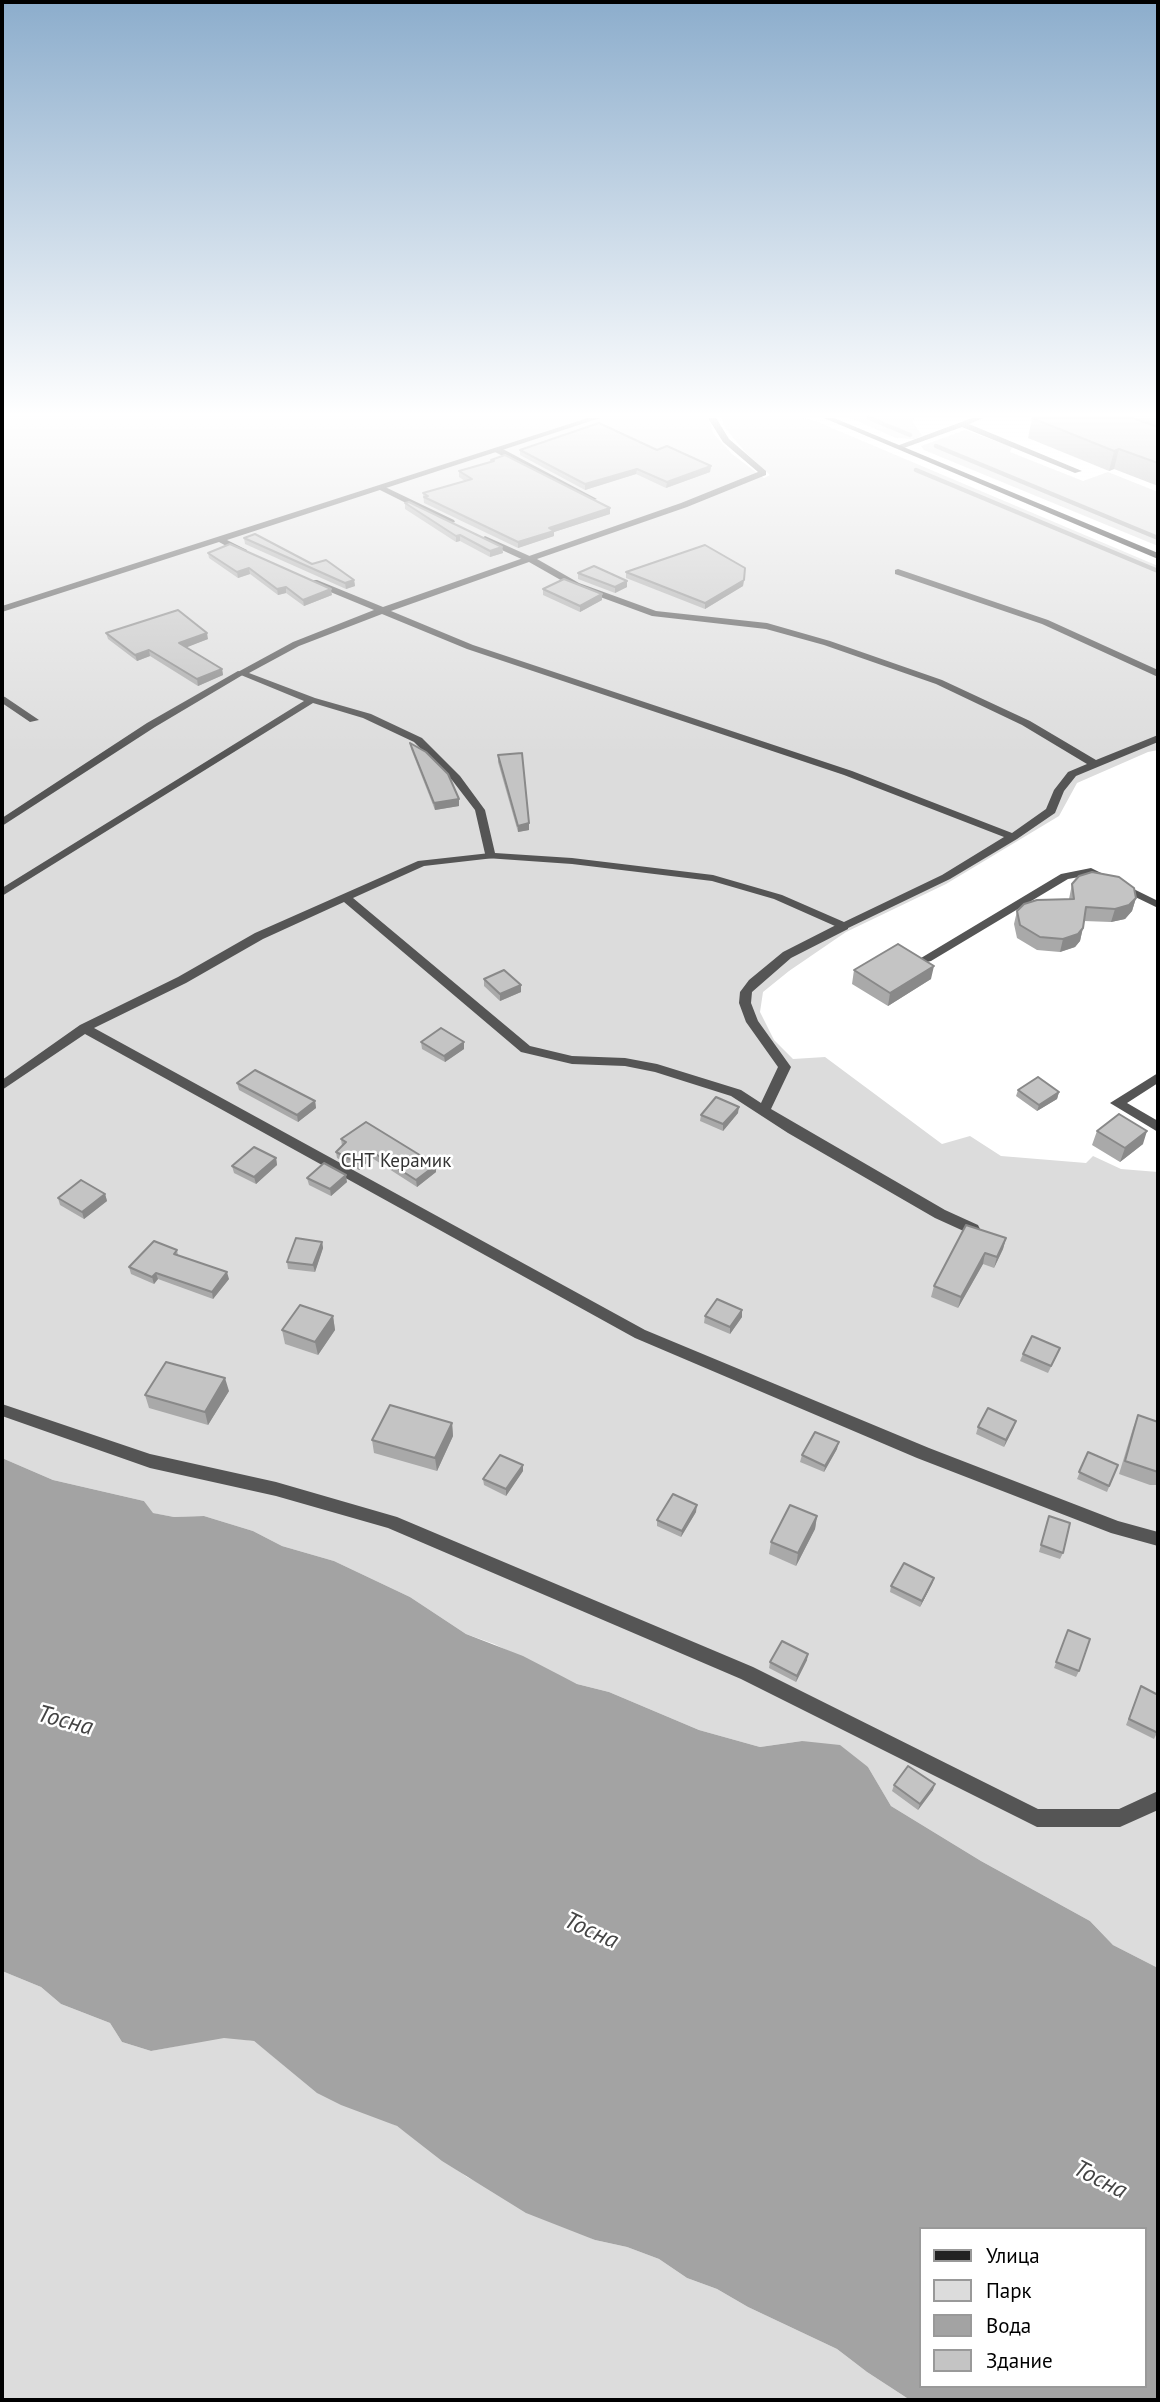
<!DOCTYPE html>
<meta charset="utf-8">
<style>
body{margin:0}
#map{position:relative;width:1160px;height:2402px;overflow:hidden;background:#fff;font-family:"PT Sans",sans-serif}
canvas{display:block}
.frame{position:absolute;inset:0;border:4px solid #000;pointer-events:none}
.legend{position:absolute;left:919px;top:2227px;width:228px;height:161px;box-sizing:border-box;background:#fff;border:2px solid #999;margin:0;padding:9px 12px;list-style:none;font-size:21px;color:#000}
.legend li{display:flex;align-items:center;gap:14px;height:35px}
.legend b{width:35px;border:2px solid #999}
</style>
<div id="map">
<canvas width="1160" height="2402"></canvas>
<div class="frame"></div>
<ul class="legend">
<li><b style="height:9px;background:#222"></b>Улица</li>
<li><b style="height:19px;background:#dcdcdc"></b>Парк</li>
<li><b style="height:19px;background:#a3a3a3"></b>Вода</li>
<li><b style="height:19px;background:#c4c4c4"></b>Здание</li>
</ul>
</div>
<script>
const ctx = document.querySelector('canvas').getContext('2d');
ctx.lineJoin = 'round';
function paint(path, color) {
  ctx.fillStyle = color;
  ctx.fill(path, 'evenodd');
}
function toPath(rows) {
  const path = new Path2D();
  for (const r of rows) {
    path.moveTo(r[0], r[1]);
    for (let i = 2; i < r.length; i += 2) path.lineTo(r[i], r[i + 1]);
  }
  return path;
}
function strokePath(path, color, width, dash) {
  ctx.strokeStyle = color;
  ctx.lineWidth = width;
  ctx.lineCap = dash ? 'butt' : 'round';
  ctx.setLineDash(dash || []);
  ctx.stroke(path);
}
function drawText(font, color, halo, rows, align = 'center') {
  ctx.font = font + ' "PT Sans",sans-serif';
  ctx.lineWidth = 5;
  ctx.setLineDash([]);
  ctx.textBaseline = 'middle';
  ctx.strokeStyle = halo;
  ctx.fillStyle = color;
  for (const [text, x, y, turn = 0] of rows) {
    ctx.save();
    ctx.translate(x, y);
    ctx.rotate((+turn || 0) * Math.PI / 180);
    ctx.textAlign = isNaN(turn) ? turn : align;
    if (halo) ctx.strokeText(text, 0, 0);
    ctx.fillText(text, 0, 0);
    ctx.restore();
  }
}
paint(toPath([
 [2,418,708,418,713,433,732,454,764,478,770,475,746,453,725,428,721,418,803,418,813,420,1158,566,1158,750,1148,752,1077,783,1059,816,946,884,846,932,789,971,763,992,760,1012,774,1040,793,1059,825,1057,942,1144,970,1136,1001,1156,1086,1163,1093,1156,1121,1169,1158,1172,1158,1968,1113,1945,1090,1921,981,1861,891,1806,868,1767,802,1741,760,1747,699,1730,609,1692,577,1684,494,1644,466,1634,410,1597,334,1561,282,1546,253,1531,204,1516,174,1517,152,1513,144,1501,53,1480,2,1458],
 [850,418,914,418,913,423,922,435,915,439,896,438],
 [965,430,1012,447,1010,452,1083,481,1108,472,1158,492,1158,546,924,450,921,446],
 [2,1971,41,1987,61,2004,110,2023,122,2042,151,2051,224,2037,254,2041,294,2073,397,2126,467,2177,595,2240,627,2247,659,2259,687,2278,717,2289,748,2307,837,2349,867,2372,910,2400,2,2400]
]), '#dcdcdc');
paint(toPath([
 [2,1458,53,1480,144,1501,153,1513,174,1517,204,1516,253,1531,282,1546,334,1561,410,1597,466,1634,523,1656,577,1684,609,1692,699,1730,760,1747,802,1741,840,1745,868,1767,891,1806,981,1861,1090,1921,1113,1945,1158,1968,1158,2400,910,2400,867,2372,837,2349,748,2307,717,2289,687,2278,659,2259,627,2247,595,2240,526,2213,442,2161,397,2126,341,2105,317,2093,254,2041,224,2038,151,2051,122,2042,110,2023,61,2004,41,1987,2,1971],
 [920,2229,1144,2229,1144,2386,920,2386]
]), '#a3a3a3');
strokePath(toPath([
 [869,418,910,435],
 [936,446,1158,538],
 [916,470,1158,571]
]), '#a3a3a3', 4.5);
paint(toPath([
 [972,418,983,418,969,424,1082,471,1075,473,962,427,901,449,894,447,972,418],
 [495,448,501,448,597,499,590,501,495,452,495,448],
 [383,486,454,520,455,522,448,524,380,490,380,486,383,486],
 [485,536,534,558,535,560,528,562,482,541,481,539,485,536],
 [238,671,246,673,155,727,2,826,2,818,147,723,238,671],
 [2,696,5,697,39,720,30,722,2,703,2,696],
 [490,853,496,856,494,858,424,866,353,898,530,1046,572,1056,625,1058,657,1064,741,1090,761,1103,778,1067,746,1022,739,1003,740,992,749,980,783,952,840,923,848,923,848,929,791,958,752,992,751,1003,758,1021,791,1067,771,1109,945,1210,978,1225,980,1229,978,1233,968,1233,935,1218,788,1133,731,1096,655,1072,625,1066,572,1064,521,1052,344,902,263,939,186,983,94,1028,645,1330,929,1448,1118,1521,1158,1532,1158,1546,1111,1533,917,1458,635,1338,85,1034,2,1090,2,1080,80,1025,178,977,255,933,418,861,490,853],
 [1091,868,1158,901,1158,908,1090,875,1068,879,931,961,927,962,921,958,1061,874,1091,868],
 [1158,1073,1158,1083,1127,1103,1158,1121,1158,1132,1110,1103,1158,1073]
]), '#555');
paint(toPath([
 [588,418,600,418,227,540,247,550,247,554,241,554,219,542,2,612,2,606,588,418],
 [708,418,716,418,729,439,766,471,766,475,687,507,537,559,579,583,656,611,767,623,830,641,942,680,1030,721,1096,760,1158,735,1158,742,1076,776,1064,791,1055,813,1017,839,950,879,844,930,774,899,712,881,572,864,486,858,475,810,452,780,414,742,363,718,313,703,2,896,2,888,304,701,236,673,293,642,374,610,311,584,311,580,317,580,383,607,681,503,758,472,723,442,708,418],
 [529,562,573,587,652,616,766,629,824,645,936,684,1022,725,1087,764,1068,772,1054,790,1046,809,1012,833,852,771,473,645,391,611,529,562],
 [382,614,467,649,844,775,1004,837,942,875,844,922,782,895,713,875,572,858,495,853,485,810,460,776,422,738,371,714,315,698,249,673,299,646,382,614],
 [898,569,1048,620,1158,670,1158,677,1042,624,895,574,895,570,898,569],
 [2,1404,150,1454,276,1482,397,1517,753,1667,1038,1809,1119,1809,1158,1791,1158,1810,1120,1827,1037,1827,741,1679,388,1528,276,1496,150,1468,2,1416,2,1404]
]), '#555');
paint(toPath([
 [824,418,834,418,1158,553,1158,559,824,418]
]), '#222');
paint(toPath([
 [1032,418,1158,418,1158,486,1114,469,1109,471,1028,438],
 [520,450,657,450,711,466,710,472,666,488,636,474,585,490,520,455],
 [491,460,610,508,610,514,554,532,554,536,518,548,424,503,423,493,465,481,459,477,459,471,491,462],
 [405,503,502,547,503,553,490,557,460,541,456,542,405,509],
 [244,538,354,580,355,586,346,589,245,544],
 [208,553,332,595,304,606,286,593,278,595,250,574,238,578,209,558],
 [745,568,743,586,705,609,626,578,626,572],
 [578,573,627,581,627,587,615,593,578,579],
 [543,589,602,594,602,600,580,612,543,595],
 [106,633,208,639,186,647,222,669,223,675,198,686,150,656,137,661,108,639],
 [410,743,459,799,459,806,435,810,411,749],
 [498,755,529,830,518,832,498,762],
 [1072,884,1136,898,1132,911,1125,919,1111,922,1084,921,1080,941,1075,947,1060,952,1037,950,1017,938,1014,924,1017,911,1069,899],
 [854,970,931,979,888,1006,852,984],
 [484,979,521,992,500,1001,484,986],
 [421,1042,464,1049,445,1062,422,1049],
 [237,1083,315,1101,316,1108,298,1122,239,1090],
 [1018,1090,1059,1092,1057,1099,1037,1111,1016,1096],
 [738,1113,723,1131,700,1121,701,1115],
 [1097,1131,1143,1144,1120,1162,1092,1145],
 [341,1139,436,1165,436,1172,417,1187,372,1158,359,1170,337,1158,336,1152,342,1146],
 [276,1158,277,1165,256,1184,234,1173,232,1166],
 [307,1178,347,1182,331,1196,309,1185],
 [105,1194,107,1201,84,1219,60,1205,58,1198],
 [1006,1238,1003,1249,994,1268,983,1264,958,1308,931,1297,934,1286],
 [322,1242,323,1248,315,1272,288,1269,287,1262],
 [177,1250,178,1255,229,1279,213,1299,158,1279,154,1284,131,1274,129,1267],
 [742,1310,742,1317,730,1334,704,1323,705,1316],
 [333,1316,335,1330,318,1355,285,1344,282,1330],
 [1023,1354,1057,1355,1048,1373,1020,1361],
 [229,1391,208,1425,149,1408,145,1395],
 [1138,1415,1158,1422,1158,1485,1150,1485,1119,1474,1133,1428],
 [452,1423,453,1436,437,1471,374,1453,372,1440],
 [978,1427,1014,1427,1004,1447,976,1434],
 [837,1449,824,1472,800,1462,802,1455],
 [1088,1452,1118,1465,1107,1492,1077,1479],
 [523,1471,506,1496,484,1485,483,1479],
 [696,1512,681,1537,657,1526,657,1520],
 [817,1516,815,1529,796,1566,769,1554,771,1542],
 [1049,1516,1063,1553,1060,1559,1039,1552],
 [934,1578,932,1584,920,1607,890,1592,891,1586],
 [1068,1630,1079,1671,1076,1677,1054,1668],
 [807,1660,796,1682,769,1668,770,1662],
 [1141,1686,1158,1731,1154,1739,1126,1725],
 [894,1785,933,1790,918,1810,892,1791]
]), '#a9a9a9');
paint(toPath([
 [1119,449,1114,469,1109,471,1114,451],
 [711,466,710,472,666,488,667,482],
 [637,469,636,474,585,490,585,484],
 [610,508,610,514,554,532,554,536,518,548,518,542,549,528],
 [460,535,460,541,456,542,456,536],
 [502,547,503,553,490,557,490,551],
 [249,568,250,574,238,578,237,572],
 [354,580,355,586,346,589,345,583],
 [744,580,743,586,705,609,705,603],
 [627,581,627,587,615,593,615,587],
 [286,587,286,593,278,595,277,589],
 [331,589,332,595,304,606,303,600],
 [602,594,602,600,580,612,580,606],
 [207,633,208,639,180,650,179,643],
 [149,650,150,656,137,661,135,655],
 [222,669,223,675,198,686,197,679],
 [459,799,459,806,435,810,434,803],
 [529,823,529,830,518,832,518,826],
 [1136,898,1132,911,1125,919,1111,922,1115,909],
 [1083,928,1080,941,1075,947,1060,952,1063,939],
 [934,966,931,979,888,1006,890,993],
 [521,985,521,992,500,1001,500,994],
 [464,1042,464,1049,445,1062,444,1056],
 [1059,1092,1057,1099,1037,1111,1039,1105],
 [315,1101,316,1108,298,1122,297,1115],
 [739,1107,738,1113,723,1131,723,1124],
 [1147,1131,1143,1144,1120,1162,1125,1148],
 [371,1151,372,1158,359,1170,358,1163],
 [276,1158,277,1165,256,1184,254,1177],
 [436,1165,436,1172,417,1187,416,1180],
 [346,1175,347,1182,331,1196,330,1189],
 [105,1194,107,1201,84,1219,82,1212],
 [1006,1238,1003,1249,994,1268,997,1257],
 [322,1242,323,1248,315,1272,313,1265],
 [985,1253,983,1264,958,1308,961,1297],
 [227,1272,229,1279,213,1299,212,1292],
 [156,1273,158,1279,154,1284,152,1277],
 [742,1310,742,1317,730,1334,730,1327],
 [333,1316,335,1330,318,1355,315,1342],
 [225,1378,229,1391,208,1425,205,1412],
 [1016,1421,1014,1427,1004,1447,1006,1440],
 [452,1423,453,1436,437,1471,435,1458],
 [839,1442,837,1449,824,1472,825,1466],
 [523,1465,523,1471,506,1496,506,1489],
 [697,1505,696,1512,681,1537,682,1531],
 [817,1516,815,1529,796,1566,798,1553],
 [934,1578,932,1584,920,1607,922,1601],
 [808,1654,807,1660,796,1682,797,1676],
 [935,1784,933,1790,918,1810,920,1804]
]), '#898989');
const building = toPath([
 [1032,418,1133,418,1158,427,1158,463,1119,449,1114,451,1032,418],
 [599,423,657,450,667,446,711,466,667,482,637,469,585,484,520,450,599,423],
 [505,455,610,508,549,528,554,531,518,542,424,497,428,496,423,493,472,479,459,471,494,461,491,460,505,455],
 [409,502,502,547,490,551,460,535,456,536,405,503,409,502],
 [255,534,312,564,326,560,354,580,345,583,244,538,255,534],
 [230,544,331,589,303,600,286,587,277,589,249,568,237,572,208,553,230,544],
 [705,545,745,568,744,580,705,603,626,572,705,545],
 [594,566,627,581,615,587,578,573,594,566],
 [564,579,602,594,580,606,543,589,564,579],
 [178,610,207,633,179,643,222,669,197,679,149,650,135,655,106,633,178,610],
 [410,743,426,752,448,774,459,799,434,803,410,743],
 [522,753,529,823,518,826,498,755,522,753],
 [1092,872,1119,877,1134,888,1136,898,1129,905,1115,909,1086,907,1083,928,1078,934,1063,939,1040,937,1020,925,1017,911,1024,904,1037,900,1074,899,1072,884,1079,876,1092,872],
 [898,944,934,966,890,993,854,970,898,944],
 [504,970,521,985,500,994,484,979,504,970],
 [441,1028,464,1042,444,1056,421,1042,441,1028],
 [255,1070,315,1101,297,1115,237,1083,255,1070],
 [1038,1077,1059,1092,1039,1105,1018,1090,1038,1077],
 [716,1097,739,1107,723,1124,701,1115,716,1097],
 [1119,1114,1147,1131,1125,1148,1097,1131,1119,1114],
 [366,1122,436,1165,416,1180,371,1151,358,1163,336,1152,346,1142,341,1139,366,1122],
 [254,1147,276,1158,254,1177,232,1166,254,1147],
 [324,1163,346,1175,330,1189,307,1178,324,1163],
 [81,1180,105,1194,82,1212,58,1198,81,1180],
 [966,1225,1006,1238,997,1257,985,1253,961,1297,934,1286,966,1225],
 [296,1238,322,1242,313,1265,287,1262,296,1238],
 [154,1241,177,1250,174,1254,227,1272,212,1292,156,1273,152,1277,129,1267,154,1241],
 [717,1299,742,1310,730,1327,705,1316,717,1299],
 [300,1305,333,1316,315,1342,282,1330,300,1305],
 [1032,1336,1060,1348,1051,1366,1023,1354,1032,1336],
 [166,1362,225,1378,205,1412,145,1395,166,1362],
 [390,1405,452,1423,435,1458,372,1440,390,1405],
 [988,1408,1016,1421,1006,1440,978,1427,988,1408],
 [1138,1415,1158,1422,1158,1472,1125,1461,1138,1415],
 [815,1432,839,1442,825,1466,802,1455,815,1432],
 [1088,1452,1118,1465,1109,1486,1079,1472,1088,1452],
 [500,1455,523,1465,506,1489,483,1479,500,1455],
 [673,1494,697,1505,682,1531,657,1520,673,1494],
 [790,1505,817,1516,798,1553,771,1542,790,1505],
 [1049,1516,1070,1523,1063,1553,1041,1545,1049,1516],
 [904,1563,934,1578,922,1601,891,1586,904,1563],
 [1068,1630,1090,1639,1079,1671,1056,1662,1068,1630],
 [782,1641,808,1654,797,1676,770,1662,782,1641],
 [1141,1686,1158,1695,1158,1733,1129,1719,1141,1686],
 [908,1766,935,1784,920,1804,894,1785,908,1766]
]);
paint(building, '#c4c4c4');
strokePath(building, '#898989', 2);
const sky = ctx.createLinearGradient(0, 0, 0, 754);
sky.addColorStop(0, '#8cadcc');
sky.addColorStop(0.55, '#fff');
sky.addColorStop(1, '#ffffff00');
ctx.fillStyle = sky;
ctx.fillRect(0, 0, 1160, 754);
drawText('19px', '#333', '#fff', [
 ["СНТ Керамик",396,1162]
]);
drawText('italic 24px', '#444', '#fff', [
 ["Тосна",65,1721,15],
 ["Тосна",591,1931,24],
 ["Тосна",1100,2180,27]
]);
</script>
